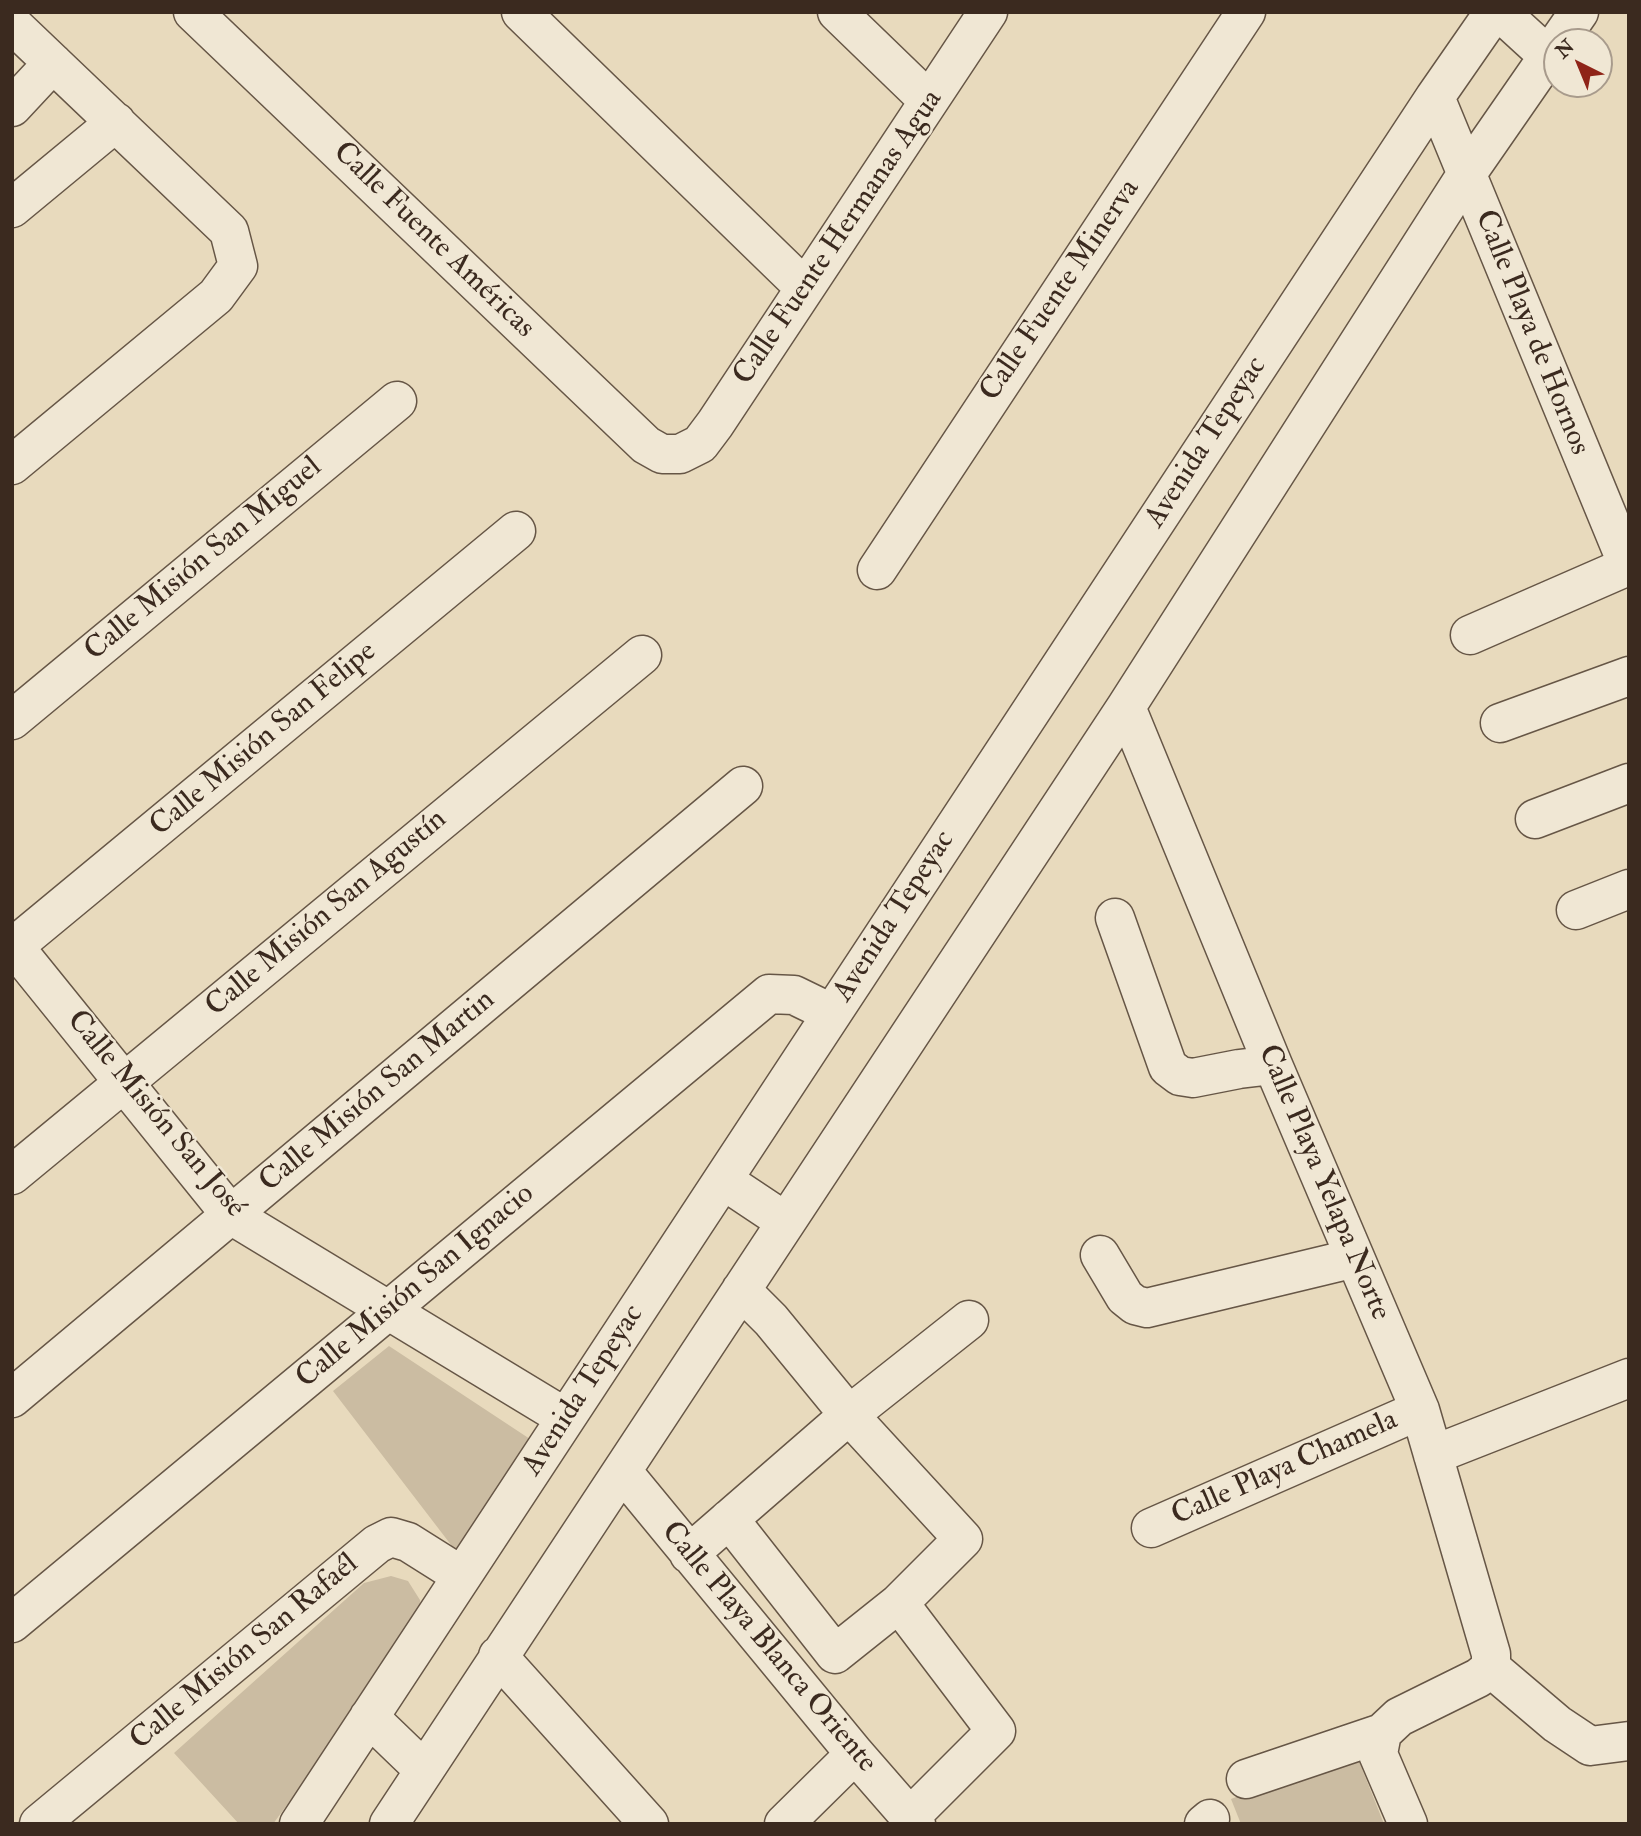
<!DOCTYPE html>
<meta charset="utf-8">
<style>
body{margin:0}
#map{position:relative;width:1641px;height:1836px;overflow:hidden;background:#e8dabd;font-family:"IM FELL Double Pica",serif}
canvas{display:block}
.frame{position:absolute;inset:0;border:14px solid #3b2a1f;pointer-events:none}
.north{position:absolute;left:1543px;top:28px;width:70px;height:70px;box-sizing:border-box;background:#f0e7d4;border:2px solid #a89b8c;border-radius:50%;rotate:317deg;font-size:19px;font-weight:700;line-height:28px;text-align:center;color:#3b2a1f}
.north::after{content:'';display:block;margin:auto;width:24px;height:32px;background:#8f2418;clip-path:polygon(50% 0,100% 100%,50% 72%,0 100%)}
</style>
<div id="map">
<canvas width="1641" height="1836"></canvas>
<div class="frame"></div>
<div class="north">N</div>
</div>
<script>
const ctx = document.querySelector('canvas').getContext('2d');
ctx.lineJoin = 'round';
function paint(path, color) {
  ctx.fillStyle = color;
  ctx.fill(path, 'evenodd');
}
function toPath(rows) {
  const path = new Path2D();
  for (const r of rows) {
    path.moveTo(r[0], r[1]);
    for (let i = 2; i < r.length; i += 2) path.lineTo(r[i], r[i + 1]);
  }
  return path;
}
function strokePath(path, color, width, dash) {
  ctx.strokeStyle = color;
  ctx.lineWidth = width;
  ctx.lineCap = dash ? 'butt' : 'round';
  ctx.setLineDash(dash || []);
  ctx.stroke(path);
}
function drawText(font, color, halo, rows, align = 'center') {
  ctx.font = font + ' "IM FELL Double Pica",serif';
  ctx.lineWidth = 5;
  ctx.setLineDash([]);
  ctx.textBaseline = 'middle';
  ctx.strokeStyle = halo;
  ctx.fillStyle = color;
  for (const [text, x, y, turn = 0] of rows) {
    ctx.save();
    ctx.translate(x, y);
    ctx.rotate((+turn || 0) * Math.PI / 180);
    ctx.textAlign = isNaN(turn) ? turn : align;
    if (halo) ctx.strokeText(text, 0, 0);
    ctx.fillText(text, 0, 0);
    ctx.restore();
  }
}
paint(toPath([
 [389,1346,533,1441,458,1554,333,1391],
 [391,1576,408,1581,420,1600,422,1620,273,1824,239,1824,174,1753,364,1583],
 [1355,1751,1384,1824,1241,1824,1231,1799]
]), '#cbbca2');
const minor = toPath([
 [193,12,646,445,662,454,680,454,700,444,715,424,988,12],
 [521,12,805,288],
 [837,12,929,101],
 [1500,12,1547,55],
 [12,24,229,231,238,266,216,296,12,465],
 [1435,97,1629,568],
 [12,107,53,63],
 [12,208,116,122],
 [877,570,1246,12],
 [1470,635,1628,566],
 [1126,707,1273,1065,1420,1410,1491,1654,1491,1668],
 [12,720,397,401],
 [1500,723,1629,676],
 [1535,819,1629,783],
 [1576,910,1629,889],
 [1115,918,1168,1067,1180,1076,1193,1078,1239,1069,1273,1065],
 [12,944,231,1215,566,1418],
 [12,948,516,531],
 [12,1175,642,655],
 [723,1180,786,1222],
 [1100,1255,1125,1297,1135,1305,1147,1308,1355,1258],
 [741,1290,771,1320,849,1415,969,1320],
 [12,1398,743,786],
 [1433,1455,1629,1378],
 [622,1471,855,1754,916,1824],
 [729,1519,835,1654,899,1603],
 [1151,1528,1420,1410],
 [689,1554,849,1415,963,1539,899,1603,996,1731,910,1817],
 [12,1623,769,994,794,995,831,1013],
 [498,1656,649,1824],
 [1491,1668,1557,1724,1590,1746,1629,1741],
 [369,1717,423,1769],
 [1246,1779,1382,1733],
 [39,1824,377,1544,391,1537,408,1542,462,1576],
 [299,1824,1435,97,1494,12],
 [389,1824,1126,707,1466,175,1579,12],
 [784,1824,855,1754],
 [1204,1824,1210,1819],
 [1408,1824,1378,1754,1382,1733,1399,1717,1478,1678,1491,1668]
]);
strokePath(minor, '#665646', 41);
strokePath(minor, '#f0e7d4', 38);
drawText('30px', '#3b2a1f', '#f0e7d4', [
 ["Calle Fuente Hermanas Agua",839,238,-56],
 ["Calle Fuente Américas",433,241,44],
 ["Calle Fuente Minerva",1061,291,-56],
 ["Calle Playa de Hornos",1531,333,68],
 ["Avenida Tepeyac",1207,443,-57],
 ["Calle Misión San Miguel",204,560,-40],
 ["Calle Misión San Felipe",264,740,-40],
 ["Calle Misión San Agustín",327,914,-40],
 ["Avenida Tepeyac",895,917,-57],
 ["Calle Misión San Martin",378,1092,-40],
 ["Calle Misión San José",155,1115,50],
 ["Calle Playa Yelapa Norte",1323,1183,67],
 ["Calle Misión San Ignacio",416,1287,-40],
 ["Avenida Tepeyac",584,1391,-57],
 ["Calle Playa Chamela",1285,1469,-24],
 ["Calle Playa Blanca Oriente",768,1648,50],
 ["Calle Misión San Rafaél",245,1653,-40]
]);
</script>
